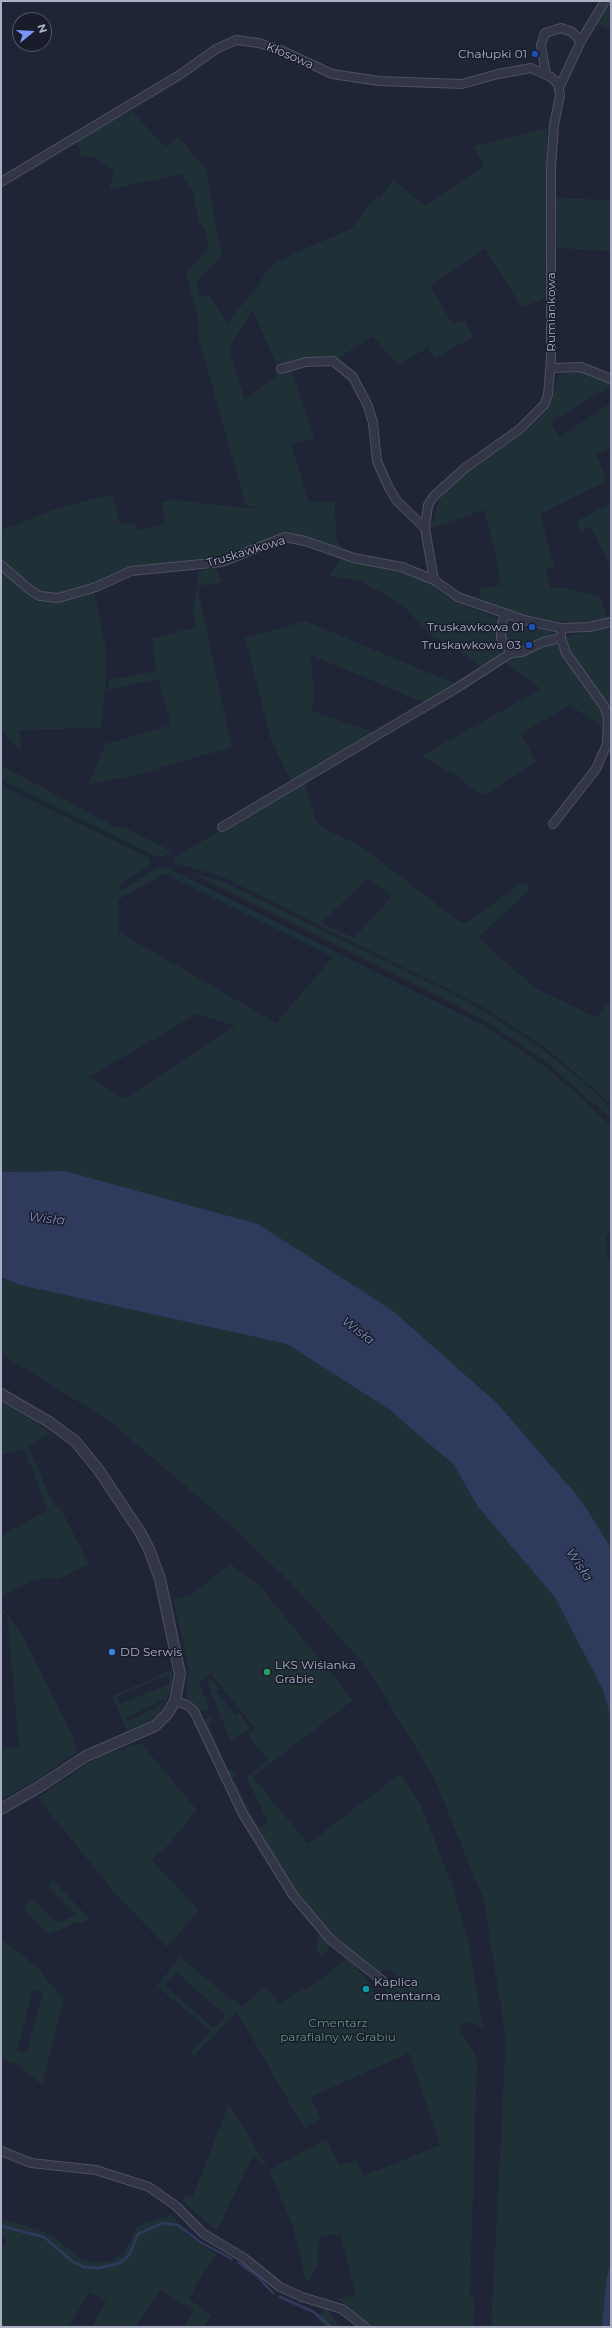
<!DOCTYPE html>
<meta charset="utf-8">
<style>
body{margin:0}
#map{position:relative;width:612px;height:2328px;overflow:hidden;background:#1f2436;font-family:Montserrat,sans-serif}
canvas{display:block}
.frame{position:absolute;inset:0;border:2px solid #acb0c4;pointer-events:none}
.north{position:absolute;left:12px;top:12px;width:40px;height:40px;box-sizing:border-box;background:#181c2b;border:1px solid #535768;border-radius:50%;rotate:72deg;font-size:11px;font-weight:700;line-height:16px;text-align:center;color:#acb0c4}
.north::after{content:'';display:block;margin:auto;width:14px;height:18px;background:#7b93fa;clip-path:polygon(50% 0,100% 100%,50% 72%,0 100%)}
</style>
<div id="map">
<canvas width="612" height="2328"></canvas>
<div class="frame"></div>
<div class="north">N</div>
</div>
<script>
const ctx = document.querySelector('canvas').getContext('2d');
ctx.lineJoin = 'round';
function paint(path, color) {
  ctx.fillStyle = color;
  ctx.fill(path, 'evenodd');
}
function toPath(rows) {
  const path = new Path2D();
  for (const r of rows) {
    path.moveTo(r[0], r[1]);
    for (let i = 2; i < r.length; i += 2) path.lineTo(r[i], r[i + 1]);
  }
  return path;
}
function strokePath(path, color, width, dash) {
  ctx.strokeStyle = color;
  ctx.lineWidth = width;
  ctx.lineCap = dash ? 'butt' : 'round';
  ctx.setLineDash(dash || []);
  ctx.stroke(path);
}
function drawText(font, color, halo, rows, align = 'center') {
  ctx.font = font + ' Montserrat,sans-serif';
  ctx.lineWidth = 3;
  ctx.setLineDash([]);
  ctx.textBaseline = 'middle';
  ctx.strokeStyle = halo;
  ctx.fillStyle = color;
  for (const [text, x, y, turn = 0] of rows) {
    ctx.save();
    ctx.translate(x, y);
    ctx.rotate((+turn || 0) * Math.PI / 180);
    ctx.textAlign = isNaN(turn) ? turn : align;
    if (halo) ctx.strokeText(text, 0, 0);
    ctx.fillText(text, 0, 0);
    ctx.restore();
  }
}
paint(toPath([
 [609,1,611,1,611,30,595,24],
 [132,111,165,147,178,136,206,169,222,257,197,281,200,295,210,297,227,323,256,288,270,266,297,252,351,229,377,195,379,199,393,180,426,206,484,167,474,146,547,128,545,298,522,308,485,248,430,286,453,324,465,320,473,337,435,358,428,348,397,365,373,336,339,358,303,359,277,366,253,311,230,345,231,356,245,400,280,373,291,368,314,438,291,444,309,502,335,502,336,538,341,550,284,536,210,562,171,564,93,585,105,645,105,687,101,728,19,730,22,752,1,730,1,530,51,511,91,499,113,495,120,525,134,522,138,531,165,523,162,502,174,500,246,508,257,507,246,506,198,336,199,322,186,273,209,247,204,227,198,222,193,190,181,174,108,190,115,171,96,158,81,156,77,140],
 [556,198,611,200,611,251,557,248],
 [574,368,611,381,611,386,551,422,560,437,611,403,611,448,596,455,607,481,540,514,554,567,546,570,551,588,565,588,600,596,607,618,586,623,560,622,510,611,481,601,480,588,500,585,495,550,484,510,429,529,434,520,438,500,465,473,523,434,545,413,553,398,557,377],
 [611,503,611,567,590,527,580,532,577,521],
 [340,558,417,575,432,582,438,591,458,603,498,618,496,639,505,654,482,667,448,644,432,637,406,609,386,595,360,581,330,576],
 [215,568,222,582,197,586,232,747,136,775,89,784,105,744,171,725,158,679,109,690,109,680,156,671,152,638,196,627,193,611,199,571],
 [305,621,456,684,425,703,311,655,314,699,312,711,376,733,291,783,270,737,245,638],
 [514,621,530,625,529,631,532,632,536,627,551,630,552,634,523,648,513,648,505,638,505,628],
 [611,628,611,721,566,645,567,636],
 [557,642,605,717,604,728,569,705,521,734,536,761,483,796,455,775,421,756,541,689,505,662,511,657,521,657],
 [1,765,115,827,125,828,172,851,164,856,157,857,1,780],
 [304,780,316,822,325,829,361,846,461,923,466,923,523,882,531,888,478,938,537,989,596,1017,611,1000,611,1103,542,1045,481,1006,221,876,173,863,174,858],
 [367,879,392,896,354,938,321,923],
 [1,785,149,858,151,863,149,866,119,885,121,891,157,868,165,867,484,1026,544,1066,582,1098,611,1126,611,1231,606,1236,608,1258,611,1264,611,1548,581,1500,497,1403,392,1310,258,1224,65,1171,1,1172],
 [165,874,333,957,276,1023,119,932,118,902,121,898],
 [197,1014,235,1026,125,1099,89,1077],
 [190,872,222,881,459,997,497,1019,543,1050,581,1080,611,1108,611,1119,547,1063,488,1023,450,1002],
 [1,1277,20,1285,287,1344,390,1410,454,1465,478,1507,500,1531,490,1530,500,1532,554,1596,603,1690,611,1719,611,2260,602,2327,491,2327,506,2038,483,1898,434,1778,368,1669,290,1582,218,1514,108,1420,1,1354],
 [1,1401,52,1433,28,1445,54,1506,60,1507,89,1564,57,1580,50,1577,34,1580,3,1596,1,1596,1,1536,48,1510,24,1449,1,1455],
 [231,1564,260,1586,353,1700,253,1777,308,1844,401,1773,422,1808,453,1887,470,1947,483,2028,471,2022,461,2023,460,2032,475,2052,477,2061,470,2296,475,2298,473,2327,371,2327,338,2299,356,2295,340,2234,322,2236,318,2242,318,2264,307,2284,293,2227,269,2170,253,2155,217,2231,182,2201,186,2195,192,2198,229,2104,269,2170,326,2139,339,2165,356,2160,363,2176,440,2145,409,2053,311,2097,321,2119,304,2128,237,2012,194,2056,190,2053,210,2031,157,1986,180,1957,232,2000,238,2001,242,2007,265,1986,280,2004,303,1987,306,1990,347,1959,365,1977,377,1998,397,1982,396,1973,387,1969,378,1973,344,1948,319,1922,294,1888,264,1844,231,1786,236,1783,259,1828,268,1822,246,1777,268,1761,248,1734,255,1728,211,1674,199,1681,209,1708,206,1711,198,1712,194,1705,186,1696,188,1668,185,1649,173,1600,192,1594],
 [176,1972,225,2015,214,2028,164,1985],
 [1,1608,7,1614,23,1636,74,1739,77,1752,40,1778,1,1800,1,1749,19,1746,7,1614,1,1615],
 [172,1670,172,1685,166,1703,156,1716,145,1724,127,1731,112,1696],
 [169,1675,169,1684,120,1704,117,1697],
 [164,1699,163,1703,127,1722,126,1718],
 [211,1679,220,1689,216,1692,236,1716,239,1713,250,1728,231,1742,207,1683],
 [212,1717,214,1721,209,1724,228,1770,235,1770,236,1774,233,1777,227,1775,203,1725,205,1718],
 [141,1743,197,1810,169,1844,152,1860,199,1911,167,1947,116,1895,38,1798,100,1755],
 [53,1880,89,1918,84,1922,75,1923,48,1935,23,1909,32,1899,58,1923,76,1915,47,1886],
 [322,1934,328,1943,329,1949,327,1953,321,1957,316,1950,318,1937],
 [1,1939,40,1969,48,1981,64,1999,42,2085,16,2064,1,2059],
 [33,1990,43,1992,26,2054,17,2051],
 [172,2215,187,2235,217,2255,202,2275,189,2299,212,2315,204,2327,183,2327,194,2311,160,2289,135,2327,92,2327,106,2301,89,2292,69,2327,1,2327,1,2250,7,2239,1,2236,1,2219,37,2229,54,2237,78,2257,95,2263,111,2261,124,2253,137,2227,145,2223],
 [326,2307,340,2327,324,2327,316,2317]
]), '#203037');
paint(toPath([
 [65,1171,258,1224,392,1310,497,1403,581,1500,611,1548,611,1719,603,1690,554,1596,478,1507,454,1465,390,1410,287,1344,20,1285,1,1277,1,1172],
 [611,2260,611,2327,602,2327,606,2282]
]), '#303a5c');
strokePath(toPath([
 [1,2226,44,2237,73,2262,84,2267,99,2268,120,2263,129,2255,138,2234,163,2223,178,2225,200,2242,232,2259],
 [239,2263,257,2276,273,2293],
 [280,2297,314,2312,331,2327]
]), '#303a5c', 2.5);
const minor = toPath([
 [546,74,541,45,545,33,561,28,572,32,581,41],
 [559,88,581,41,605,1],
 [1,182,181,74,216,49,236,40,259,43,283,51,332,74,379,81,462,84,498,74,531,68,551,77,558,84,560,95,554,125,551,168,551,358,548,395,544,405,520,429,465,468,434,496,428,505,425,528,434,580],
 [551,368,581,367,611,379],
 [281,369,306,362,333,361,353,377,368,406,373,423,377,461,389,488,397,501,425,528],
 [1,565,30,590,40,596,58,598,96,587,131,571,222,562,285,537,305,541,354,558,402,567,434,580,458,597,524,620,561,628,589,627,611,622],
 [505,614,501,626,501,638,511,653,522,652,543,642,561,638],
 [553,824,596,769,607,744,608,717,604,706,566,653,561,638,561,628],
 [222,827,455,689,511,653],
 [175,1701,187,1705,194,1711,243,1814,293,1895,331,1940,384,1982],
 [1,2151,31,2163,96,2170,149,2187,176,2206,204,2234,244,2258,280,2287,302,2297,342,2309,365,2327]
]);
const tertiary = toPath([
 [1,1394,49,1422,75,1441,98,1469,140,1532,149,1549,160,1579,180,1674,175,1701,168,1713,155,1726,86,1756,39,1787,1,1809]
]);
strokePath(minor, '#4d5162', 10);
strokePath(tertiary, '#4d5162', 12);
strokePath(minor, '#323647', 8);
strokePath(tertiary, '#323647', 10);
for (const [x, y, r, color] of [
 [535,54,4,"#1a4fb4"],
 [532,627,4,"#1a4fb4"],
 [529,645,4,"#1a4fb4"],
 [112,1652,4,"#3f7fe0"],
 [267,1672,4,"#2e9e5b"],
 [366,1989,4,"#0f9aa8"]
]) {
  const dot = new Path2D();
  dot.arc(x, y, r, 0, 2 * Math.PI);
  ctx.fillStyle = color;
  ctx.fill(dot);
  strokePath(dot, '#181c2b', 1.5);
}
drawText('12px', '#acb0c4', '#181c2b', [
 ["Chałupki 01",527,54],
 ["Truskawkowa 01",524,627],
 ["Truskawkowa 03",521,645],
 ["DD Serwis",120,1652,"left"],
 ["LKS Wiślanka",275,1665,"left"],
 ["Grabie",275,1679,"left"],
 ["Kaplica",374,1982,"left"],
 ["cmentarna",374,1996,"left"]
], 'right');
drawText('12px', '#acb0c4', '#181c2b', [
 ["Kłosowa",290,56,23],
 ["Rumiankowa",551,312,-90],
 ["Truskawkowa",246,552,-17]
]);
drawText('12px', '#639478', '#181c2b', [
 ["Cmentarz",338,2023],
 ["parafialny w Grabiu",338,2037]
]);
drawText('italic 13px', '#7a88b2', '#181c2b', [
 ["Wisła",47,1219,6],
 ["Wisła",358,1331,37],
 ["Wisła",579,1565,56]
]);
</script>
